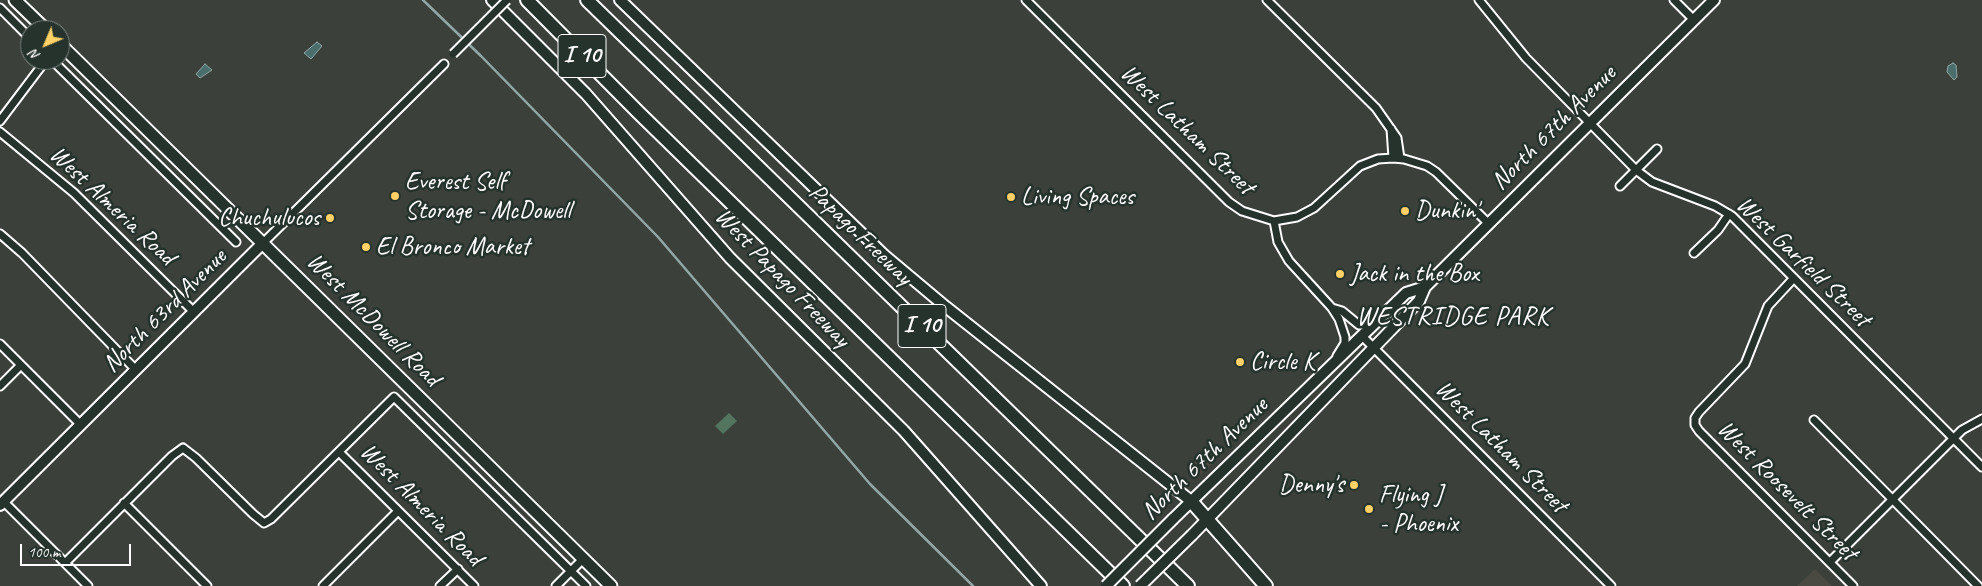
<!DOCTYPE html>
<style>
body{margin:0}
#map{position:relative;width:1982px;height:586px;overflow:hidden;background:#3b403a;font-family:Caveat,sans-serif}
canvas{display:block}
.north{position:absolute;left:20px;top:20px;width:50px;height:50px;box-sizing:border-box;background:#26332d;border:1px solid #7d8581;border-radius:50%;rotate:225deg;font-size:14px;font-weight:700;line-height:20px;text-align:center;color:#fff}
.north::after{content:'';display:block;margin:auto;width:18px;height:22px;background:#ffd166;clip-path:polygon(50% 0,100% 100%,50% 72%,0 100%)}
.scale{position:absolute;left:20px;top:544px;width:111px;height:22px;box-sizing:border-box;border:2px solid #fff;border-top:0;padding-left:6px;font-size:15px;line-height:18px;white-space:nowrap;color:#fff;-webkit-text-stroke:4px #26332d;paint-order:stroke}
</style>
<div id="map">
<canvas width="1982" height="586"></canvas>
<div class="north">N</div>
<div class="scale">100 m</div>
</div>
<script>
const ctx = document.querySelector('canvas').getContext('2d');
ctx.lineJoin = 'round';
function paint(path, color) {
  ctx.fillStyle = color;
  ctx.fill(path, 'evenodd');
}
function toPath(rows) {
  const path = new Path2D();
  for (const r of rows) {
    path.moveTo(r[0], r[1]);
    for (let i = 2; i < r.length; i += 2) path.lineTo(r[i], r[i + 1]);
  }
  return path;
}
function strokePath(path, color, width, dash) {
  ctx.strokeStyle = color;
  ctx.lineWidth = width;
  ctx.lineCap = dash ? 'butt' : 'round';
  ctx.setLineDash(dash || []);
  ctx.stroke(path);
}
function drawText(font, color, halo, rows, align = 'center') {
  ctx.font = font + ' Caveat,sans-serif';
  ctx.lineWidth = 5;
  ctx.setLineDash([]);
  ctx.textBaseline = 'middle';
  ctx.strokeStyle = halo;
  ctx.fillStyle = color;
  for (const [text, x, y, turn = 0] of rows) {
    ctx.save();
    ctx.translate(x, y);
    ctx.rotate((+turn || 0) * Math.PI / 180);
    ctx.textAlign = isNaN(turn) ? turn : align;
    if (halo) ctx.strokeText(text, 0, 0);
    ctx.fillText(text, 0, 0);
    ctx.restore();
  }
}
paint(toPath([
 [1202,453,1212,464,1200,475,1190,465],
 [1815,569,1832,586,1797,586]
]), '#4a4a43');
paint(toPath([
 [729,413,737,421,723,434,715,426]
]), '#53745f');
const water = toPath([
 [317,42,322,46,311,59,304,53,317,42],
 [1953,63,1956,65,1957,77,1954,80,1947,72,1948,66,1953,63],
 [205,64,212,70,200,78,196,74,205,64]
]);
paint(water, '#496e6c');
strokePath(water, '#92a8a7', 1);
strokePath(toPath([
 [423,0,481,56,658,237,870,484,973,586]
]), '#92a8a7', 2.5);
const street = toPath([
 [1026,0,1229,202,1242,211,1274,221,1297,217,1314,208,1360,166,1378,159,1393,158,1404,159,1427,166,1436,172,1488,223],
 [1267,0,1376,108,1397,138,1400,158],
 [1479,0,1526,58,1636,170,1652,182,1715,206,1732,216,1982,467],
 [1674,0,1694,20],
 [0,8,30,38],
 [52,60,236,242],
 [0,121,46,60],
 [1391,129,1393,158],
 [0,132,74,193,194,312],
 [1620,186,1657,149],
 [1274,221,1278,242,1289,261,1332,308,1339,319,1345,337,1345,343,1337,356],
 [0,234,22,253,136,370],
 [263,243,444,64],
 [1694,253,1718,230,1729,214],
 [1794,278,1768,306,1745,364,1699,412,1695,418,1695,425,1699,431,1853,586],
 [1332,308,1342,311,1359,325,1373,324],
 [1362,336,1611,586],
 [0,344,81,425],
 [0,386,21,365],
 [1814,420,1978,586],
 [339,452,474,586],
 [3,501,88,586],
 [124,503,207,586],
 [1830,562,1962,430,1982,419],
 [65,563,172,456,183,448,196,458,253,514,264,523,271,519,394,397,586,586],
 [323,586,398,511],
 [440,586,458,569],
 [556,586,583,559]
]);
const secondary = toPath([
 [492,0,586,94,730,258,904,431,1041,586],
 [620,0,884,255,946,307,1191,501],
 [0,505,263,243],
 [1173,519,1406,293,1425,287],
 [1192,535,1419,301,1425,287,1714,0]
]);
const primary = toPath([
 [15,0,46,30],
 [60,44,611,586]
]);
const highway = toPath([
 [527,0,638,112,1123,586],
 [587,0,1188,586],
 [1191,501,1266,586]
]);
strokePath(street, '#fff', 11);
strokePath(secondary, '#fff', 14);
strokePath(primary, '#fff', 15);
strokePath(highway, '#fff', 16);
strokePath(street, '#26332d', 7);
strokePath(secondary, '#26332d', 10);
strokePath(primary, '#26332d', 11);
strokePath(highway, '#26332d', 12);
const streetBridge = toPath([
 [453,54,507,0]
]);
const secondaryBridge = toPath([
 [1106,586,1173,519],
 [1140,586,1192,535]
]);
strokePath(streetBridge, '#fff', 11, []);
strokePath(secondaryBridge, '#fff', 14, []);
strokePath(streetBridge, '#26332d', 7);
strokePath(secondaryBridge, '#26332d', 10);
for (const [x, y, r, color] of [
 [395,196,5,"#ffd166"],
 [1011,197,5,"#ffd166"],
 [1405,211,5,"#ffd166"],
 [330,218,5,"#ffd166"],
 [366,247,5,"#ffd166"],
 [1340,274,5,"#ffd166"],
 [1240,362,5,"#ffd166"],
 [1354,485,5,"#ffd166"],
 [1369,509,5,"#ffd166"]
]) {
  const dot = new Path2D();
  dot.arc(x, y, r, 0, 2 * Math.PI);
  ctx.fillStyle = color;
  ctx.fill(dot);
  strokePath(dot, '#26332d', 2);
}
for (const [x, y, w] of [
 [582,56,48],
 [922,326,48]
]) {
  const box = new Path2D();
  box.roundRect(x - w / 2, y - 21.5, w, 43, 4);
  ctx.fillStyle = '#26332d';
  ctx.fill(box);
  strokePath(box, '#fff', 1);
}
drawText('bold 24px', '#fff', null, [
 ["I 10",582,56],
 ["I 10",922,326]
]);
drawText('25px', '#fff', '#26332d', [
 ["North 67th Avenue",1554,128,-45],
 ["West Latham Street",1187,130,44],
 ["West Almeria Road",112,206,43],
 ["Papago Freeway",860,235,44],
 ["West Garfield Street",1803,262,44],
 ["West Papago Freeway",782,278,46],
 ["North 63rd Avenue",165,311,-45],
 ["West McDowell Road",373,320,45],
 ["West Latham Street",1501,447,45],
 ["North 67th Avenue",1205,459,-44],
 ["West Roosevelt Street",1787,491,45],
 ["West Almeria Road",421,505,45]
]);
drawText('25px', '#fff', '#26332d', [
 ["Everest Self",405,182],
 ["Storage - McDowell",405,211],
 ["Living Spaces",1021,197],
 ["Dunkin'",1415,211],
 ["Chuchulucos",320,218,"right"],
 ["El Bronco Market",376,247],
 ["Jack in the Box",1350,274],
 ["Circle K",1250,362],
 ["Denny's",1344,485,"right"],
 ["Flying J",1379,495],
 ["- Phoenix",1379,524]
], 'left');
ctx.letterSpacing = '1px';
drawText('26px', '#fff', '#26332d', [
 ["WESTRIDGE PARK",1453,317]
]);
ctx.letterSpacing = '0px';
</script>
